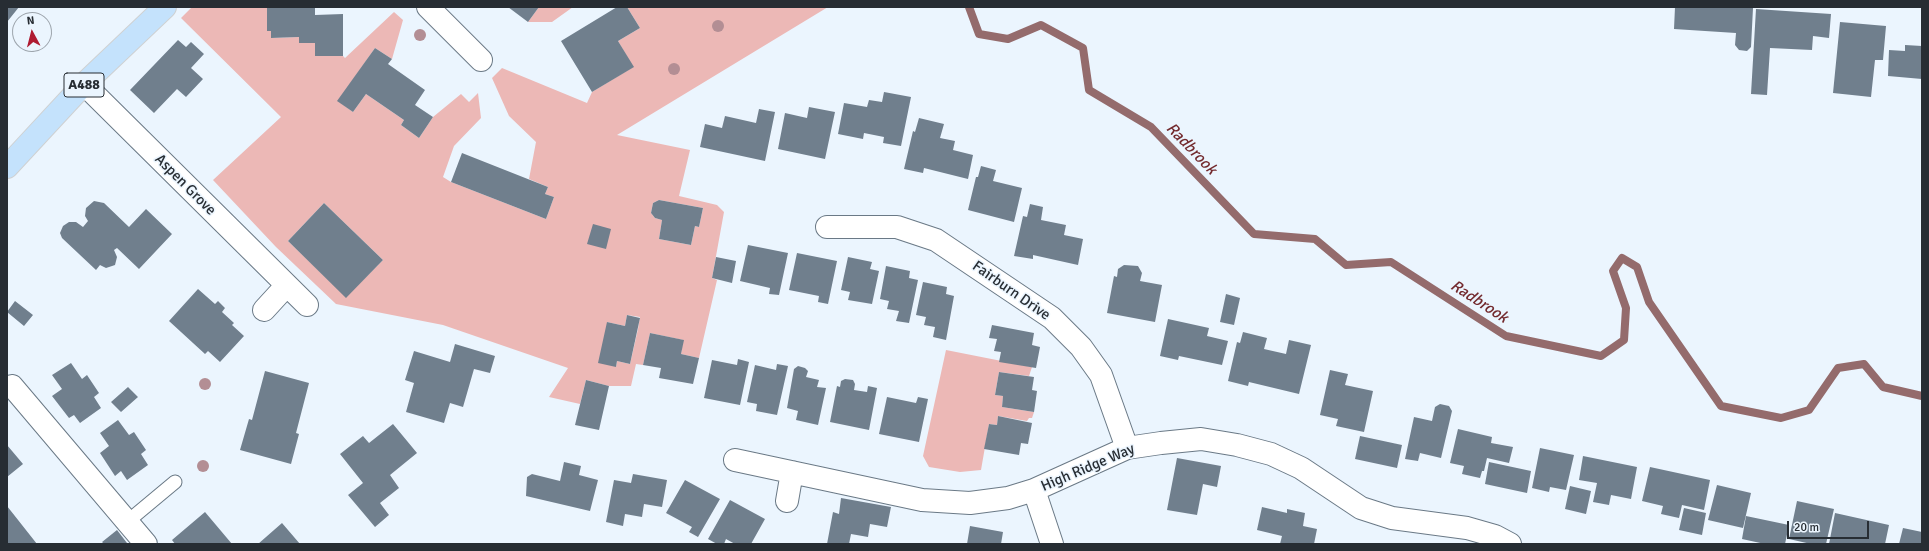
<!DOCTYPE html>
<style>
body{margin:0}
#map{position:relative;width:1929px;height:551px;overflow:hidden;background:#ebf5fe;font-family:Signika,sans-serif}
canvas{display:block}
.frame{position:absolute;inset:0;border:8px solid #272d33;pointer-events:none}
.north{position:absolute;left:12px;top:12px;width:40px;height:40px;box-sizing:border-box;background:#ebf5fe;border:1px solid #9da5ad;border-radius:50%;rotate:353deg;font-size:11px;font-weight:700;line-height:16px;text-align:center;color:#272d33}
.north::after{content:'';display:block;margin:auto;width:14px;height:18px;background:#af1b32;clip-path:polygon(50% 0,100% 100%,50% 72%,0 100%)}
.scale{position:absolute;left:1787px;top:521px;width:82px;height:18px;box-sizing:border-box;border:2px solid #272d33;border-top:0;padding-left:5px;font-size:12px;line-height:14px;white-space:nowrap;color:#272d33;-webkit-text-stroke:3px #ebf5fe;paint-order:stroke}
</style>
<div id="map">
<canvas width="1929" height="551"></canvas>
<div class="frame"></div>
<div class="north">N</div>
<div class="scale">20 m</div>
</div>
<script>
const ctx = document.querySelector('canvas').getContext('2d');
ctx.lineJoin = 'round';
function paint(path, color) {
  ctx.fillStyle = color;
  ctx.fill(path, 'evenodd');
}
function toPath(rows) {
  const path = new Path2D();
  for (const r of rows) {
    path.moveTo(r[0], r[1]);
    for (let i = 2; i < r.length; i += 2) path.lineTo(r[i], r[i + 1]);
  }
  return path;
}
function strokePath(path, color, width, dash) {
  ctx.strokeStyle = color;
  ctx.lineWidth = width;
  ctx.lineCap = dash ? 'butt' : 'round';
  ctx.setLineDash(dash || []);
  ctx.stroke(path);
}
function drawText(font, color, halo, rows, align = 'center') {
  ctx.font = font + ' Signika,sans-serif';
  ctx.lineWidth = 3;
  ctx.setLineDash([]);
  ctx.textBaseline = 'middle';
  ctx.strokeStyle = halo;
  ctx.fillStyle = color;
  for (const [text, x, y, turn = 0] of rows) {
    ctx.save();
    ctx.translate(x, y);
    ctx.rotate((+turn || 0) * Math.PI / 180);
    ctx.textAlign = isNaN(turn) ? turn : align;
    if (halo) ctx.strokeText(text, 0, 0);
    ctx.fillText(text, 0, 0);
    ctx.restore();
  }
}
paint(toPath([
 [192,7,267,7,267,31,271,31,272,38,299,37,315,43,315,56,343,56,345,58,394,12,403,20,392,59,375,48,338,101,353,112,366,94,404,120,401,125,419,138,433,117,461,94,469,102,478,93,481,118,454,146,443,177,451,182,546,219,554,197,545,194,548,187,529,179,536,142,509,116,492,78,502,68,587,103,592,92,633,67,618,41,640,28,627,7,828,7,617,135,690,150,679,196,717,205,724,212,712,278,717,280,699,358,681,354,683,340,650,333,643,365,636,364,631,386,609,386,586,380,580,404,549,397,568,368,443,325,336,304,276,247,213,180,281,117,181,18],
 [659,200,703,208,699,227,695,226,691,245,659,239,662,220,655,218,651,213,653,203],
 [324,203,383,260,346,297,288,241],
 [627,315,640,317,638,329,630,364,617,361,616,367,607,322,625,326],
 [539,7,573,7,552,22,528,22],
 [946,350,1032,367,1029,376,999,372,995,395,1003,396,1002,407,1034,412,1032,418,1029,418,1027,421,998,416,997,425,989,424,981,470,960,472,929,467,923,456]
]), '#ecb8b6');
strokePath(toPath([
 [969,7,979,34,1008,39,1041,25,1083,48,1089,90,1151,127,1254,234,1315,239,1346,265,1391,262,1506,336,1601,356,1624,340,1626,308,1613,271,1622,258,1637,267,1649,302,1721,406,1781,418,1809,410,1838,368,1864,364,1883,387,1922,396]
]), '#946b6c', 8);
paint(toPath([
 [7,7,19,7,7,22],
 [267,7,315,7,315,15,343,14,343,56,315,56,315,43,299,43,299,37,271,38,271,31,267,31],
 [508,7,539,7,528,22],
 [617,7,627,7,640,28,618,41,634,67,592,92,561,41],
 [1675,7,1753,8,1751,47,1747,51,1739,50,1735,45,1736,33,1674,29],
 [1756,9,1831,14,1829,38,1813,36,1812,50,1770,48,1767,95,1751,94],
 [1840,22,1886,26,1883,60,1875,60,1871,97,1833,93],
 [178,40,186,47,191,42,204,54,191,68,203,79,186,97,177,89,154,113,130,90],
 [1905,45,1922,46,1922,79,1888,76,1889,50,1905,51],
 [375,48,392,59,388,64,425,90,415,105,433,117,419,138,401,125,404,120,366,94,353,112,337,101],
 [884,92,911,97,901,146,883,143,884,137,864,133,863,139,838,134,844,103,867,107,869,100,882,102],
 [809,107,835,112,825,159,778,149,785,113,807,118],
 [759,109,775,112,765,161,700,147,705,124,722,128,725,116,756,123],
 [919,118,944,124,940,138,955,141,953,150,973,155,968,179,924,168,923,173,904,169,913,131,915,132],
 [462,153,548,187,545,194,554,197,546,219,451,182],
 [981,166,996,170,993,181,1022,188,1014,222,968,210,976,177,978,177],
 [659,200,703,208,699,227,695,226,691,245,659,239,662,220,655,218,651,213,653,203],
 [94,201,104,203,129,227,146,209,172,234,139,269,117,248,114,250,117,257,115,265,106,268,100,265,96,270,62,238,60,233,63,226,69,222,76,222,83,227,88,221,85,216,86,208],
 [324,203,383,260,346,298,288,241],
 [1030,204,1043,207,1041,220,1066,225,1064,235,1083,239,1078,265,1033,255,1033,259,1014,256,1023,216,1027,217],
 [593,224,611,229,606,249,587,244],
 [748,245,788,253,779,295,769,294,770,288,740,281],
 [797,253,837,261,828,304,818,302,819,296,789,290],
 [716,257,736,261,732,283,712,278],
 [848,257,872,262,870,269,879,271,872,304,848,300,850,292,841,290],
 [1124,265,1138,266,1142,273,1140,281,1162,285,1155,322,1107,313,1114,276,1117,277,1118,269],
 [886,266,910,271,909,278,918,280,909,323,896,321,899,311,887,309,889,301,880,299],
 [923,282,947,287,946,294,954,296,946,340,933,337,935,327,924,325,926,317,916,315],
 [198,289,215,304,218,301,225,308,222,312,234,323,232,325,244,336,220,362,208,351,205,354,169,321],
 [1226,294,1240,298,1234,325,1220,322],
 [15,301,33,315,24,326,7,312],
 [627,315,640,318,630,364,617,361,616,367,598,363,607,322,625,326],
 [1168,319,1209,328,1207,336,1228,341,1222,365,1179,356,1178,360,1160,356],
 [992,325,1034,333,1032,345,1040,347,1036,368,999,362,1001,352,994,351,997,339,989,338],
 [1243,332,1267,338,1264,349,1286,354,1289,340,1311,345,1299,394,1249,382,1248,386,1228,381,1237,342,1240,343],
 [650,333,684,340,681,354,699,358,693,384,659,378,661,368,643,365],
 [455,344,495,356,490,373,474,369,463,407,450,403,444,423,406,412,414,383,405,380,414,351,450,362],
 [738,359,749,362,740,405,704,398,712,360,737,365],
 [71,363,82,379,87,375,99,393,94,397,101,408,80,423,74,415,69,418,52,396,62,389,52,375],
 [777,364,788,366,777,415,756,411,757,404,747,402,755,365,776,370],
 [798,366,805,368,808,371,806,377,819,380,817,387,826,388,818,425,796,420,798,411,787,408,794,369],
 [1330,370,1348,374,1345,385,1373,391,1364,432,1336,426,1338,419,1320,415],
 [265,371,309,383,296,433,299,434,291,464,240,450,249,419,252,420],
 [999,372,1034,377,1032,390,1037,391,1034,412,1002,407,1003,396,995,395],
 [845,379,853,380,855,384,854,390,867,392,868,386,877,388,869,430,830,422,837,386,840,387,841,381],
 [586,380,609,386,599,430,575,425],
 [128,387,138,397,121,412,111,402],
 [887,397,916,403,918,397,928,399,919,442,879,434],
 [1440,404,1449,406,1452,411,1441,458,1420,453,1418,461,1405,459,1414,417,1432,421,1435,407],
 [998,416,1032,423,1028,444,1021,443,1019,455,984,449,989,424,997,425],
 [118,420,129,435,134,432,146,450,141,454,148,465,127,480,121,471,115,476,100,453,109,446,100,433],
 [393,424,417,453,390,475,399,488,380,503,389,515,375,527,348,495,363,483,340,454,363,436,369,443],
 [1458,429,1492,437,1491,443,1513,447,1509,463,1487,458,1484,471,1482,471,1480,478,1462,474,1464,466,1450,463],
 [1360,436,1402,445,1397,468,1355,459],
 [7,445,23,464,7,477],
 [1540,448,1574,455,1566,490,1550,487,1549,492,1532,488],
 [1583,456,1637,467,1631,499,1611,495,1609,505,1593,502,1597,483,1579,480],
 [1177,458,1221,466,1217,487,1203,484,1197,515,1167,510],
 [564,462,581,466,579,475,598,480,590,511,526,496,527,477,532,474,560,481],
 [1489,462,1531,471,1527,493,1485,484],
 [1650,467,1710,480,1704,510,1682,505,1679,518,1661,514,1663,506,1642,501],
 [633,474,667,480,662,507,644,504,642,517,625,514,623,526,606,522,614,480,631,483],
 [685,480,720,499,698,537,689,532,692,527,666,513],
 [1717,485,1751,493,1743,528,1708,520],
 [1570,486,1591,491,1586,514,1565,509],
 [841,498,891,507,887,527,870,524,868,537,851,534,849,544,827,544,833,512,839,514],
 [730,500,765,519,751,544,735,544,726,539,724,544,717,544,708,539],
 [1797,501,1834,509,1826,544,1811,544,1789,539],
 [7,506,37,544,7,544],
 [1262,507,1287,513,1287,509,1305,513,1303,526,1317,529,1314,544,1280,544,1282,536,1257,530],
 [1684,508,1706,513,1702,535,1679,530],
 [205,512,232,544,175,544,172,540],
 [1835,513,1889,525,1885,544,1829,544],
 [1746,516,1789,525,1785,544,1765,544,1742,539],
 [282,523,300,544,258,544],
 [970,526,1003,532,1001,544,967,544],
 [1903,528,1922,532,1922,544,1899,544],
 [117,530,127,543,104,544,102,542]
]), '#707f8d');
const lane = toPath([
 [127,522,175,482]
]);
const street = toPath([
 [428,7,481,60],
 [84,84,307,305],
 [827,227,897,227,936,240,1052,318,1081,347,1101,375,1127,448],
 [264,310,286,286],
 [12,386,146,544],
 [735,460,922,500,970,503,1008,498,1034,490,1127,448,1161,443,1201,439,1237,445,1271,454,1301,468,1361,508,1392,518,1467,528,1495,536,1510,544],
 [1034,490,1052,544],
 [787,501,792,472]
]);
const primary = toPath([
 [7,167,84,84,165,7]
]);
strokePath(lane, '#6a7986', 15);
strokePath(street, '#6a7986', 24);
strokePath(primary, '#cfd1d2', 24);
strokePath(lane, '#fff', 13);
strokePath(street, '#fff', 22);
strokePath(primary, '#c4e2fc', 22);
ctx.fillStyle = '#b38e94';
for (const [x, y] of [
 [718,26],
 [420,35],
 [674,69],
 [205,384],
 [203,466]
]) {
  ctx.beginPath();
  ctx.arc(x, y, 6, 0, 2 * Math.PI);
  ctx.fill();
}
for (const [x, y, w] of [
 [84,85,40]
]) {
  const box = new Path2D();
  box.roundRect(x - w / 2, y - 12, w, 24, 3);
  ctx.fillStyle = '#ebf5fe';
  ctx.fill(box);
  strokePath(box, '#272d33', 1);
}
drawText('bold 14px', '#272d33', null, [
 ["A488",84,85]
]);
drawText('15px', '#272d33', '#ebf5fe', [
 ["Aspen Grove",185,185,45],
 ["Fairburn Drive",1011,291,35],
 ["High Ridge Way",1088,468,-23]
]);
drawText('italic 16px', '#732a2e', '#ebf5fe', [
 ["Radbrook",1191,149,46],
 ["Radbrook",1479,302,33]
]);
</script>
